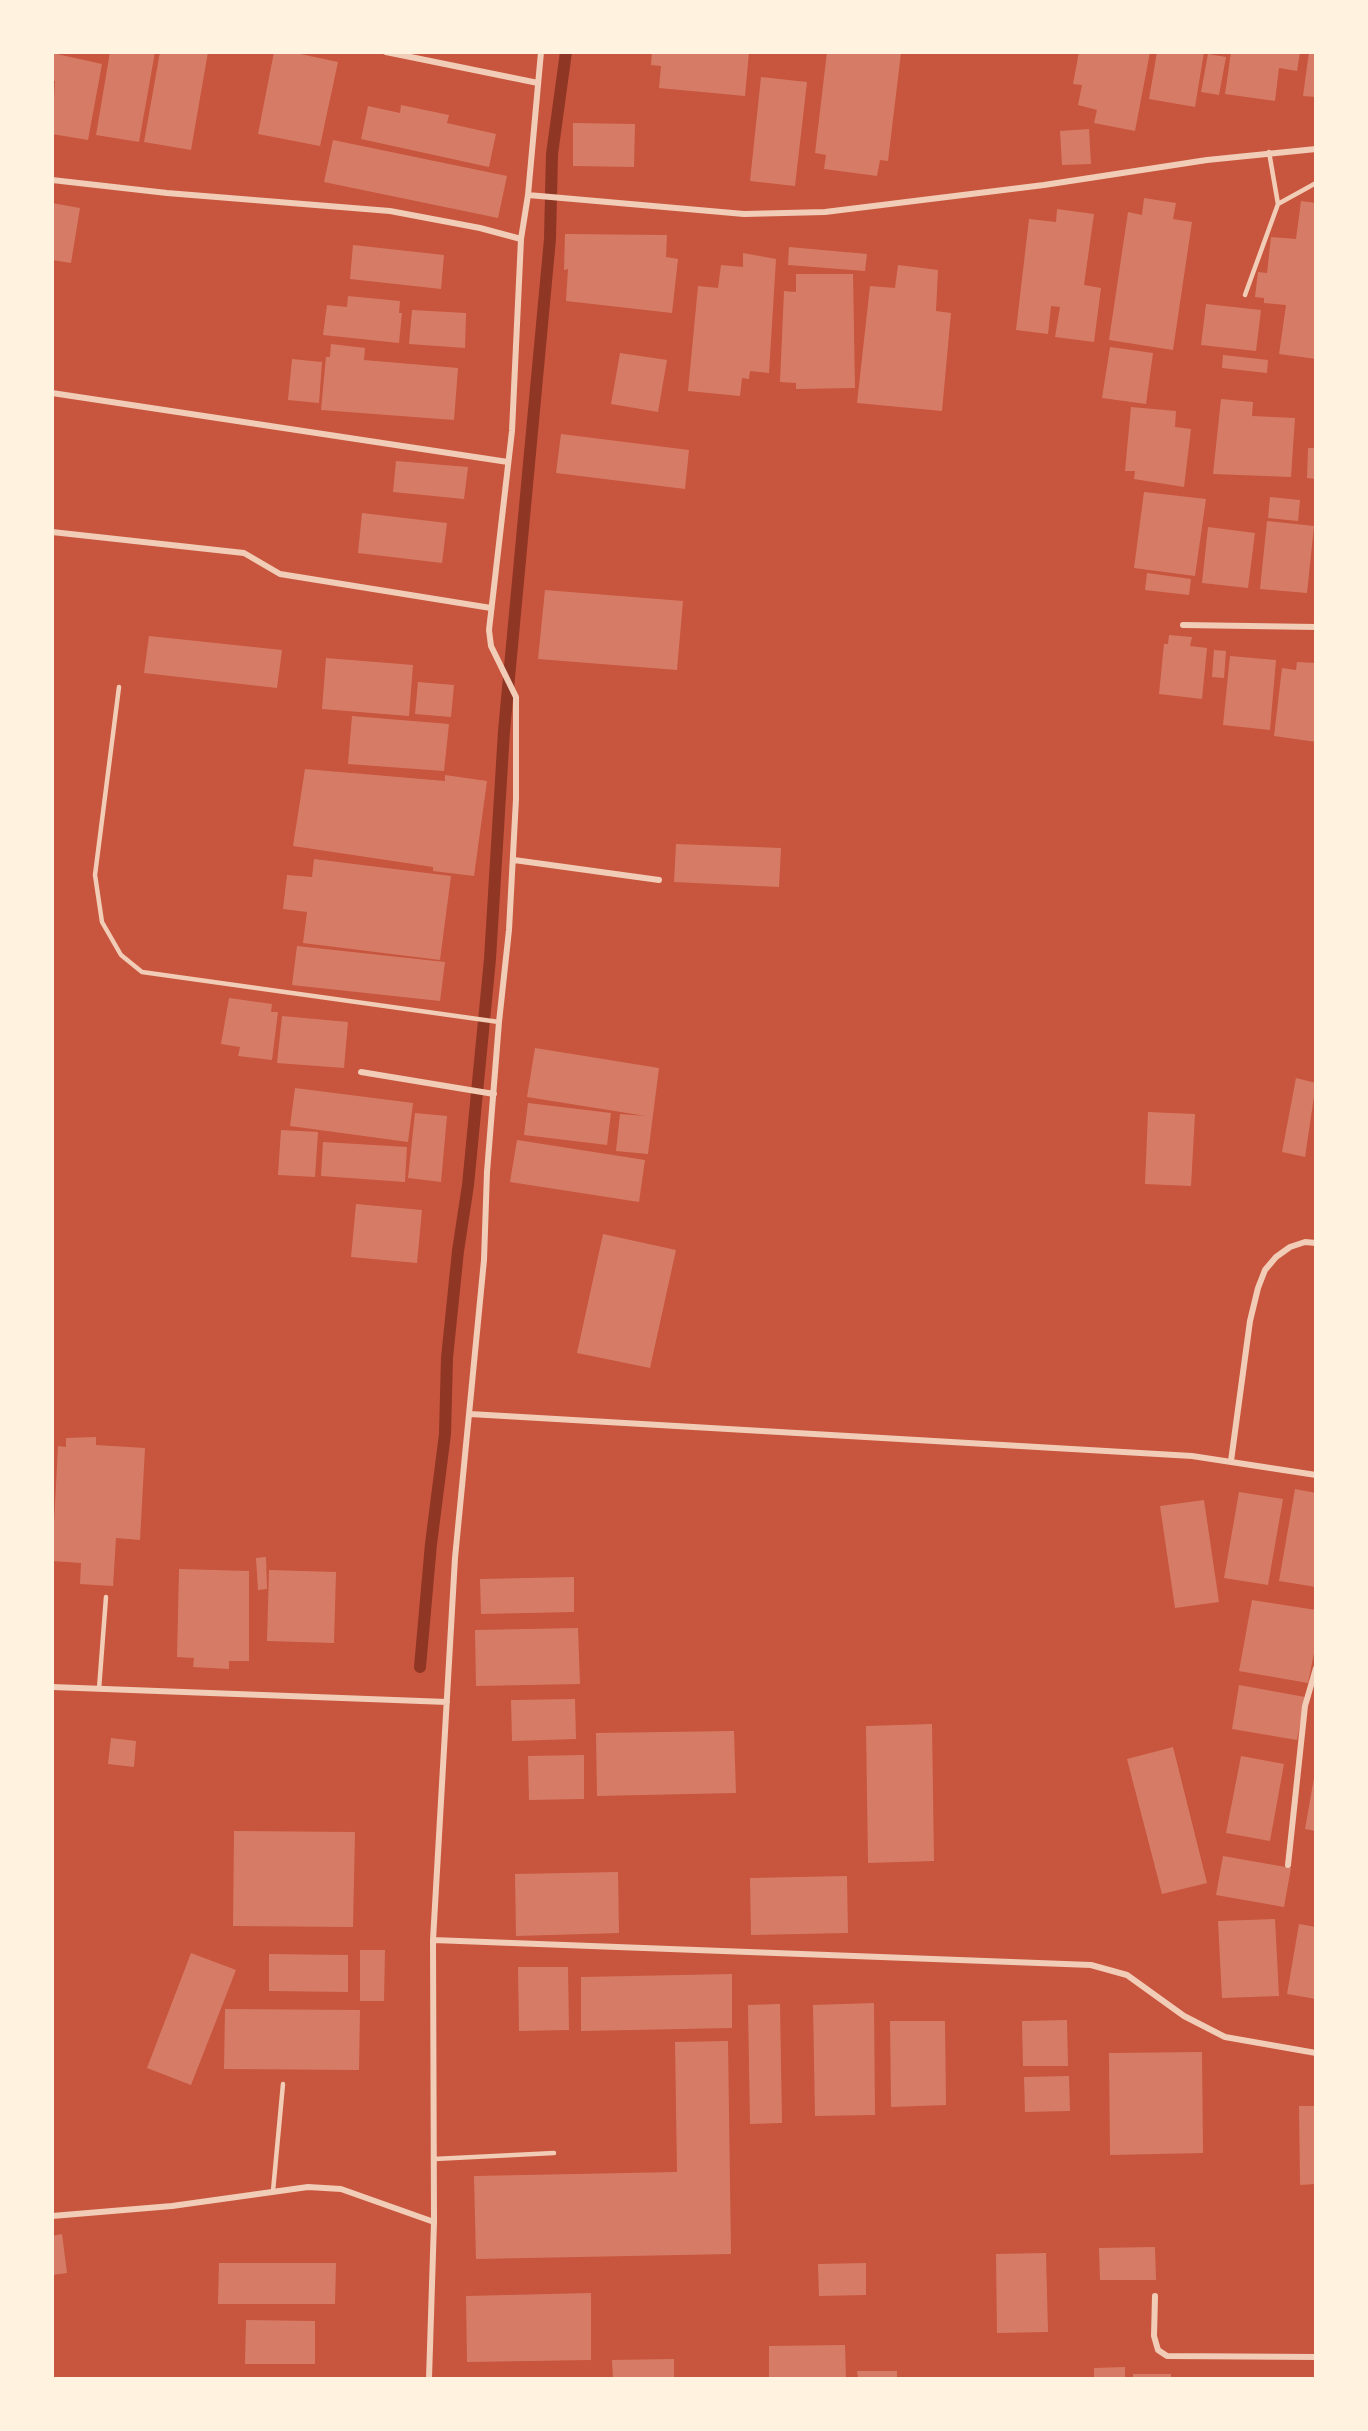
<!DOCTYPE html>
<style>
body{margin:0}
#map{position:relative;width:1368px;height:2431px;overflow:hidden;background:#c8553d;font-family:Literata,serif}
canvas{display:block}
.frame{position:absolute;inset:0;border:54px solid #fff3e0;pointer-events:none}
</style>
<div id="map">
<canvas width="1368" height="2431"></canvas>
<div class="frame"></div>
</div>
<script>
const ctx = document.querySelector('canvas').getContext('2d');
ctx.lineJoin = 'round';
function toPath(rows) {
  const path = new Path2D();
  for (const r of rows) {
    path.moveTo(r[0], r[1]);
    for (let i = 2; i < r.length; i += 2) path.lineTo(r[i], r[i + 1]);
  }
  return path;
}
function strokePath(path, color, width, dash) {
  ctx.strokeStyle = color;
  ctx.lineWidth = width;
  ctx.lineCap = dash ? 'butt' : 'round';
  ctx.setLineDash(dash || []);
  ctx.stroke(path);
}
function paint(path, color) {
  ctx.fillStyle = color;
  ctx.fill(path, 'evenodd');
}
strokePath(toPath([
 [420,1667,431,1544,445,1434,447,1358,458,1251,468,1185,490,959,504,731,550,239,552,154,566,52]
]), '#8f3625', 12);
paint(toPath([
 [110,52,155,52,139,142,96,135],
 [160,52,208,52,191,150,144,142],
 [274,52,291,52,338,62,320,146,258,134],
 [652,52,749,52,745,96,659,88,661,66,651,65],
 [827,52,901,53,888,161,880,160,877,176,824,169,826,155,815,153],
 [1079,52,1150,52,1135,131,1094,123,1097,110,1078,105,1082,85,1073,84],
 [1157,52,1204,52,1195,107,1149,99],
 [1231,52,1300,52,1297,71,1279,68,1275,101,1225,94],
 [1309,52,1316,52,1316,97,1303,96],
 [52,53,102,64,88,140,52,134,55,81,52,80],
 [1208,54,1226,57,1219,95,1201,92],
 [761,77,807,82,795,186,750,181],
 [401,105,449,115,447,123,496,134,489,167,361,139,368,106,400,113],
 [573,123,635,124,634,167,573,166],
 [1089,129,1091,164,1062,165,1060,131],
 [333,140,507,176,498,218,324,182],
 [1144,198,1176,203,1173,219,1192,222,1173,350,1109,340,1128,212,1142,215],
 [1301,201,1316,203,1316,359,1279,354,1286,305,1264,303,1264,298,1255,297,1258,272,1267,273,1271,237,1296,239],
 [52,203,80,208,71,263,52,260],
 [1057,209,1094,214,1084,285,1101,288,1094,342,1055,337,1060,307,1051,306,1048,334,1016,330,1029,219,1056,222],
 [565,234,667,235,666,257,678,259,672,313,566,301,568,269,564,270],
 [353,245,444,255,441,289,350,279],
 [789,247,867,254,865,271,788,265],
 [743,253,776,259,769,373,750,371,749,379,742,378,740,396,688,391,698,286,718,288,721,265,743,267],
 [898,265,938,270,936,311,951,313,942,411,857,403,870,286,895,288],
 [796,274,853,274,855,388,796,389,796,383,780,382,784,291,796,292],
 [348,296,400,301,399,313,402,313,399,343,323,335,327,305,347,307],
 [1206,304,1261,310,1256,351,1201,345],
 [412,310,466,313,465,348,409,344],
 [331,344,365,348,364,360,458,368,454,420,321,410,326,357,330,357],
 [1110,347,1153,353,1146,404,1102,398],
 [620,353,667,360,658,412,611,404],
 [1223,355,1268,360,1267,373,1222,368],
 [292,359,322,362,319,403,288,400],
 [1221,399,1253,402,1252,416,1295,418,1291,477,1213,474],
 [1131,407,1176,411,1175,427,1191,429,1184,487,1134,479,1135,471,1125,471],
 [561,434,689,450,685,489,556,473],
 [1308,448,1316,448,1316,479,1307,478],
 [396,461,468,467,464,499,393,492],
 [1144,492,1206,499,1195,576,1134,568],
 [1270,497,1300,500,1298,521,1268,518],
 [362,513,447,523,442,563,358,553],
 [1267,521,1314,526,1307,593,1260,589],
 [1208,527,1255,533,1248,588,1202,583],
 [1147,573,1191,579,1189,595,1145,590],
 [545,590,683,601,677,670,538,659],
 [1169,635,1192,637,1190,646,1207,648,1202,699,1159,694,1164,644,1168,644],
 [149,636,282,650,277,688,144,673],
 [1214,650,1226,651,1224,678,1212,677],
 [1230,656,1276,660,1270,730,1223,725],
 [326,658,413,665,409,716,322,709],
 [1297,662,1316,663,1316,742,1274,736,1282,668,1296,670],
 [418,682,454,685,451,717,415,714],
 [352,716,449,724,444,771,348,764],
 [305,769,445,781,445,775,487,781,474,876,433,871,433,867,293,846],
 [676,844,781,848,779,887,674,882],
 [314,859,451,876,440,960,303,943,307,912,283,909,287,875,312,877],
 [297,946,445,962,440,1001,292,985],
 [229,998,272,1004,271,1012,278,1012,272,1060,238,1056,240,1047,221,1044],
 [282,1016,348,1022,344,1068,277,1063],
 [535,1048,659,1068,648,1154,616,1151,620,1114,646,1116,527,1097],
 [1296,1078,1316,1083,1305,1157,1282,1152],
 [295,1088,413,1103,408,1142,290,1126],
 [528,1103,611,1113,607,1145,524,1135],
 [1148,1112,1195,1114,1191,1186,1145,1184],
 [415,1113,447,1116,441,1182,408,1178],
 [281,1130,318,1132,315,1177,278,1175],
 [517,1140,645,1160,639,1202,510,1182],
 [323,1142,407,1147,405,1182,321,1176],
 [356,1204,422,1210,417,1263,351,1257],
 [603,1234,676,1250,650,1368,577,1353],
 [96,1437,96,1445,145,1448,140,1540,116,1538,113,1586,80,1584,81,1563,52,1561,58,1446,66,1447,66,1438],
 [1295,1489,1316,1493,1316,1587,1279,1581],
 [1239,1492,1283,1499,1268,1585,1224,1578],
 [1204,1500,1219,1602,1175,1608,1160,1506],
 [266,1557,267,1589,258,1590,256,1558],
 [179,1569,249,1571,249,1661,229,1661,229,1669,193,1667,194,1658,177,1657],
 [269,1570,336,1572,334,1643,267,1641],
 [574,1577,574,1612,481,1614,480,1579],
 [1252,1600,1316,1610,1316,1643,1308,1683,1239,1671],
 [578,1628,580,1684,476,1686,475,1630],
 [1239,1685,1305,1697,1297,1740,1232,1729],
 [575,1699,576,1739,512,1741,511,1700],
 [932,1724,934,1861,868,1863,866,1726],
 [734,1731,736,1793,597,1796,596,1733],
 [111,1738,136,1741,134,1767,108,1764],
 [1173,1747,1207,1883,1162,1894,1127,1759],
 [584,1755,584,1799,529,1800,528,1756],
 [1241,1756,1284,1764,1270,1841,1226,1833],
 [1314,1778,1316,1778,1316,1831,1305,1829],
 [234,1831,355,1832,353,1927,233,1926],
 [1223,1856,1291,1868,1284,1907,1216,1895],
 [618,1872,619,1933,516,1936,515,1874],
 [847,1876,848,1933,751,1935,750,1878],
 [1275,1919,1279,1996,1222,1998,1218,1921],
 [1299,1924,1316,1927,1316,1999,1287,1994],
 [360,1950,385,1950,384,2001,360,2001],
 [191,1953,236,1970,191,2085,147,2068],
 [269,1954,348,1955,348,1992,269,1991],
 [518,1967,568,1967,569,2030,519,2031],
 [732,1974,732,2028,581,2031,581,1977],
 [874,2003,875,2115,815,2116,813,2005],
 [780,2004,782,2123,750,2124,748,2005],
 [225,2009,360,2010,359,2070,224,2069],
 [1067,2020,1068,2066,1023,2066,1022,2021],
 [890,2021,945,2021,946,2105,891,2107],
 [728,2041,731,2254,476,2259,474,2176,677,2172,675,2042],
 [1202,2052,1203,2153,1110,2155,1109,2053],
 [1069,2076,1070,2111,1025,2112,1024,2077],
 [1299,2106,1316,2106,1316,2184,1300,2185],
 [62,2234,67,2273,52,2275,52,2236],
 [1155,2247,1156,2280,1100,2280,1099,2248],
 [1046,2253,1048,2332,997,2333,996,2254],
 [219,2263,336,2263,335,2304,218,2304],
 [866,2263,866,2295,819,2296,818,2264],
 [591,2293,591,2360,467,2362,466,2296],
 [246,2320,315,2321,315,2364,245,2364],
 [845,2345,846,2378,769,2378,769,2346],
 [674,2359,674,2378,613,2378,612,2360],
 [1125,2367,1125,2378,1094,2378,1094,2368],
 [857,2371,897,2371,897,2378,858,2378],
 [1133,2374,1171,2374,1171,2378,1133,2378]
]), '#d67c66');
strokePath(toPath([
 [1278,204,1316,183],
 [1245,295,1278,204,1269,152],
 [119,687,95,875,102,922,121,955,142,972,499,1022],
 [99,1689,106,1597],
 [434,2159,554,2153],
 [273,2191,283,2084]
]), '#f1ccb7', 4.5);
strokePath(toPath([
 [386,52,538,83],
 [52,180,167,193,390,211,480,228,521,239],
 [528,195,744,214,825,212,1044,185,1207,160,1316,149],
 [52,393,508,462],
 [52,532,244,553,280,574,491,608],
 [1183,625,1316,627],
 [514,860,659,880],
 [361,1072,494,1094],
 [470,1414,1192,1456,1316,1475],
 [1231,1461,1250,1321,1258,1288,1265,1270,1276,1257,1290,1247,1305,1242,1316,1243],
 [52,1687,447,1702],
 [1288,1865,1305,1706,1316,1668],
 [433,1940,1091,1965,1127,1975,1184,2016,1225,2037,1316,2053],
 [52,2216,172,2206,308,2187,341,2189,434,2222],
 [1155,2296,1154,2336,1158,2350,1167,2356,1316,2357],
 [429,2378,434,2222,433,1940,455,1558,484,1260,487,1172,499,1022,509,930,516,799,516,697,491,646,489,630,512,431,521,239,528,195,541,52]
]), '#f1ccb7', 6);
</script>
